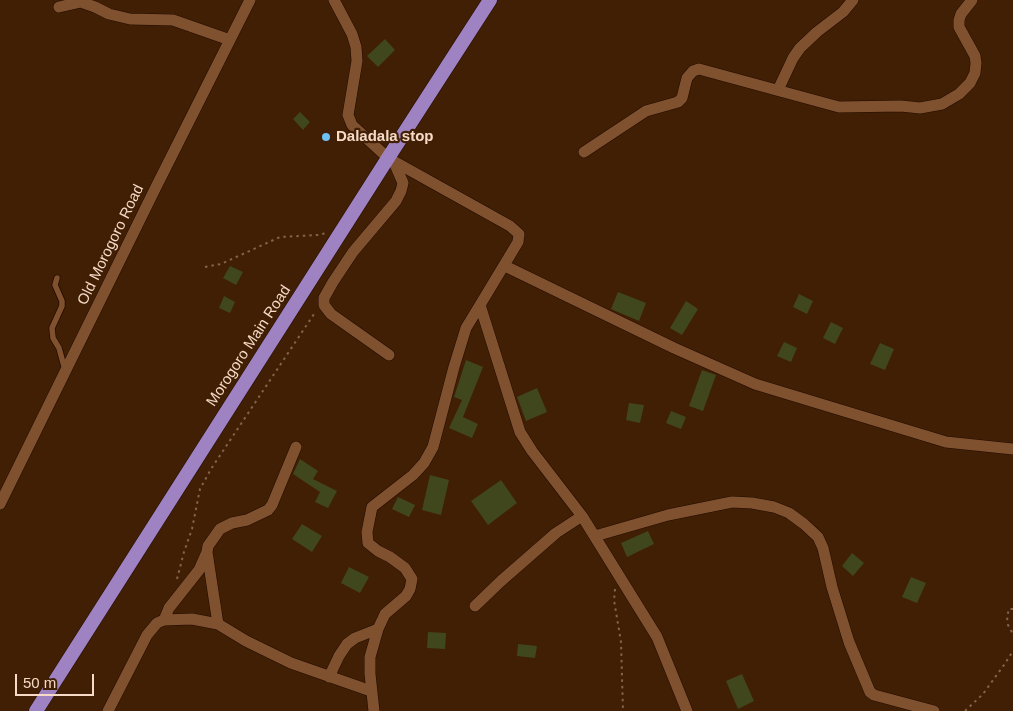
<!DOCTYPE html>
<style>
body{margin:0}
#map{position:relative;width:1013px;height:711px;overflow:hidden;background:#401f04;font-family:Helvetica,sans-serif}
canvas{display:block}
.scale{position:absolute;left:15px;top:674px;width:79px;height:22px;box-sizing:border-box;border:2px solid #f6dac7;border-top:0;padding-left:6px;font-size:15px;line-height:18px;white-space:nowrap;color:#f6dac7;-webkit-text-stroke:4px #401f04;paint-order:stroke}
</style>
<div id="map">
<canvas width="1013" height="711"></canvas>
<div class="scale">50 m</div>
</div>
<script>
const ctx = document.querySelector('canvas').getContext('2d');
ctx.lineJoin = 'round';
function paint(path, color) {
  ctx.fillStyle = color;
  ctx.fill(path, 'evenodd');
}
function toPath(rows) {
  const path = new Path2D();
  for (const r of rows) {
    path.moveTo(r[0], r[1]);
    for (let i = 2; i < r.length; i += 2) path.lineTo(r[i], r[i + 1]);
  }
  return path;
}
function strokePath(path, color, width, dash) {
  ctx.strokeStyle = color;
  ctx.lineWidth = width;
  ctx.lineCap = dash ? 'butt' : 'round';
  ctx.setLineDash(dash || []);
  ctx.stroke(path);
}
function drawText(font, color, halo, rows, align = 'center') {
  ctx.font = font + ' Helvetica,sans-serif';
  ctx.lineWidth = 4.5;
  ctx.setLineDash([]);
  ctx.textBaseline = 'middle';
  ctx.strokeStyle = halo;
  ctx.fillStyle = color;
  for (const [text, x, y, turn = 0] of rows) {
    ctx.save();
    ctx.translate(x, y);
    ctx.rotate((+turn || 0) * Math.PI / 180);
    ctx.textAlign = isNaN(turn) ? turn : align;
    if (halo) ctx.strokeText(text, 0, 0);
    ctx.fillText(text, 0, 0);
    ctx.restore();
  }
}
paint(toPath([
 [385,39,395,50,378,67,367,56],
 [300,112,310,122,303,130,293,119],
 [230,266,243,272,236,285,223,278],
 [618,292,646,303,639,321,611,309],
 [799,294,813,301,807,314,793,307],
 [224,296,235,302,230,313,219,308],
 [686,301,698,309,682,335,670,328],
 [831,322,843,328,835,344,823,338],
 [784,342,797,348,791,362,777,356],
 [880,343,894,349,885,370,870,364],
 [466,360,483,367,463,417,478,424,472,438,449,428,462,400,454,397],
 [702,370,716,375,703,411,689,406],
 [537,388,547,412,526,421,517,397],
 [629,403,644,405,640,423,626,420],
 [671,411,686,417,681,429,666,423],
 [300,459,318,471,313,479,337,491,328,508,315,502,320,492,293,474],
 [430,475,449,480,441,515,422,510],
 [501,480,517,503,488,525,471,501],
 [398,497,415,505,409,517,392,509],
 [302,524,322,536,312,552,292,539],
 [648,531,654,544,627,557,621,543],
 [852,553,864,563,853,576,842,566],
 [349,567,369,577,360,593,341,583],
 [911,577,926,583,917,603,902,597],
 [428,632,446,633,445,649,427,648],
 [518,644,537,646,535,658,517,656],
 [742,674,754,701,738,709,726,681]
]), '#41471c');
const service = toPath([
 [57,278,55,285,62,301,62,306,52,328,53,338,59,348,65,370]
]);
const minor = toPath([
 [334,0,352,34,356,47,357,61,348,115,352,125,388,158,510,226,519,234,518,242,480,305,520,432,532,451,582,516,657,637,687,711],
 [59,7,81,2,95,7,109,14,130,19,173,20,230,40],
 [778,90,793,58,800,48,817,32,843,12,853,0],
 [584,152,646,111,678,102,682,98,687,78,693,71,699,69,839,107,901,106,920,108,942,104,959,94,970,83,975,73,976,63,975,56,959,27,959,20,961,14,972,0],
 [505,266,674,348,755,384,946,442,1013,449],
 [389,355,331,314,324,305,324,298,333,282,353,252,396,201,401,191,403,183,394,162],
 [0,504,155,189,250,0],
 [595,536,668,515,732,502,752,503,774,507,789,513,804,524,818,537,823,548,832,587,849,642,870,692,874,695,934,711],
 [475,606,501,581,556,533,582,516],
 [164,620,169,608,199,570,207,552],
 [218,624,207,552,208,546,220,529,232,523,247,520,268,510,272,505,296,447],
 [329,677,339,656,347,644,355,638,378,629],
 [108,711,147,635,157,623,164,620,192,619,218,624,246,641,291,663,371,691],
 [374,711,370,674,370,657,378,629,385,614,406,596,410,589,412,579,405,568,390,557,378,551,368,543,367,532,372,507,413,475,424,463,433,447,454,367,466,328,480,305]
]);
const trunk = toPath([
 [36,711,388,158,490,0]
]);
strokePath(service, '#210b00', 7);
strokePath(minor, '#210b00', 12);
strokePath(trunk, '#210b00', 15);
strokePath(toPath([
 [205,267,221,264,280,237,318,235,326,233],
 [177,579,184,552,192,529,200,489,211,469,316,311],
 [615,589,614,600,621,642,623,711],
 [1013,609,1009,609,1007,617,1008,625,1013,634],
 [965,711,983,694,1004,665,1013,651]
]), '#83634b', 2, [2.5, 4]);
strokePath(service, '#80512f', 5.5);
strokePath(minor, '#80512f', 11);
strokePath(trunk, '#9f82c2', 14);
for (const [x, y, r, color] of [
 [326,137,5,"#6ec2f3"]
]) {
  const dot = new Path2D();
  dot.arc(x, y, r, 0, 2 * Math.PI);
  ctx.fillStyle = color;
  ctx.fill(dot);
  strokePath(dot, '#401f04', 2);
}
drawText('bold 15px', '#f6dac7', '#401f04', [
 ["Daladala stop",336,137]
], 'left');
drawText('15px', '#f6dac7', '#401f04', [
 ["Old Morogoro Road",111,245,-64],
 ["Morogoro Main Road",249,346,-57]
]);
</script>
